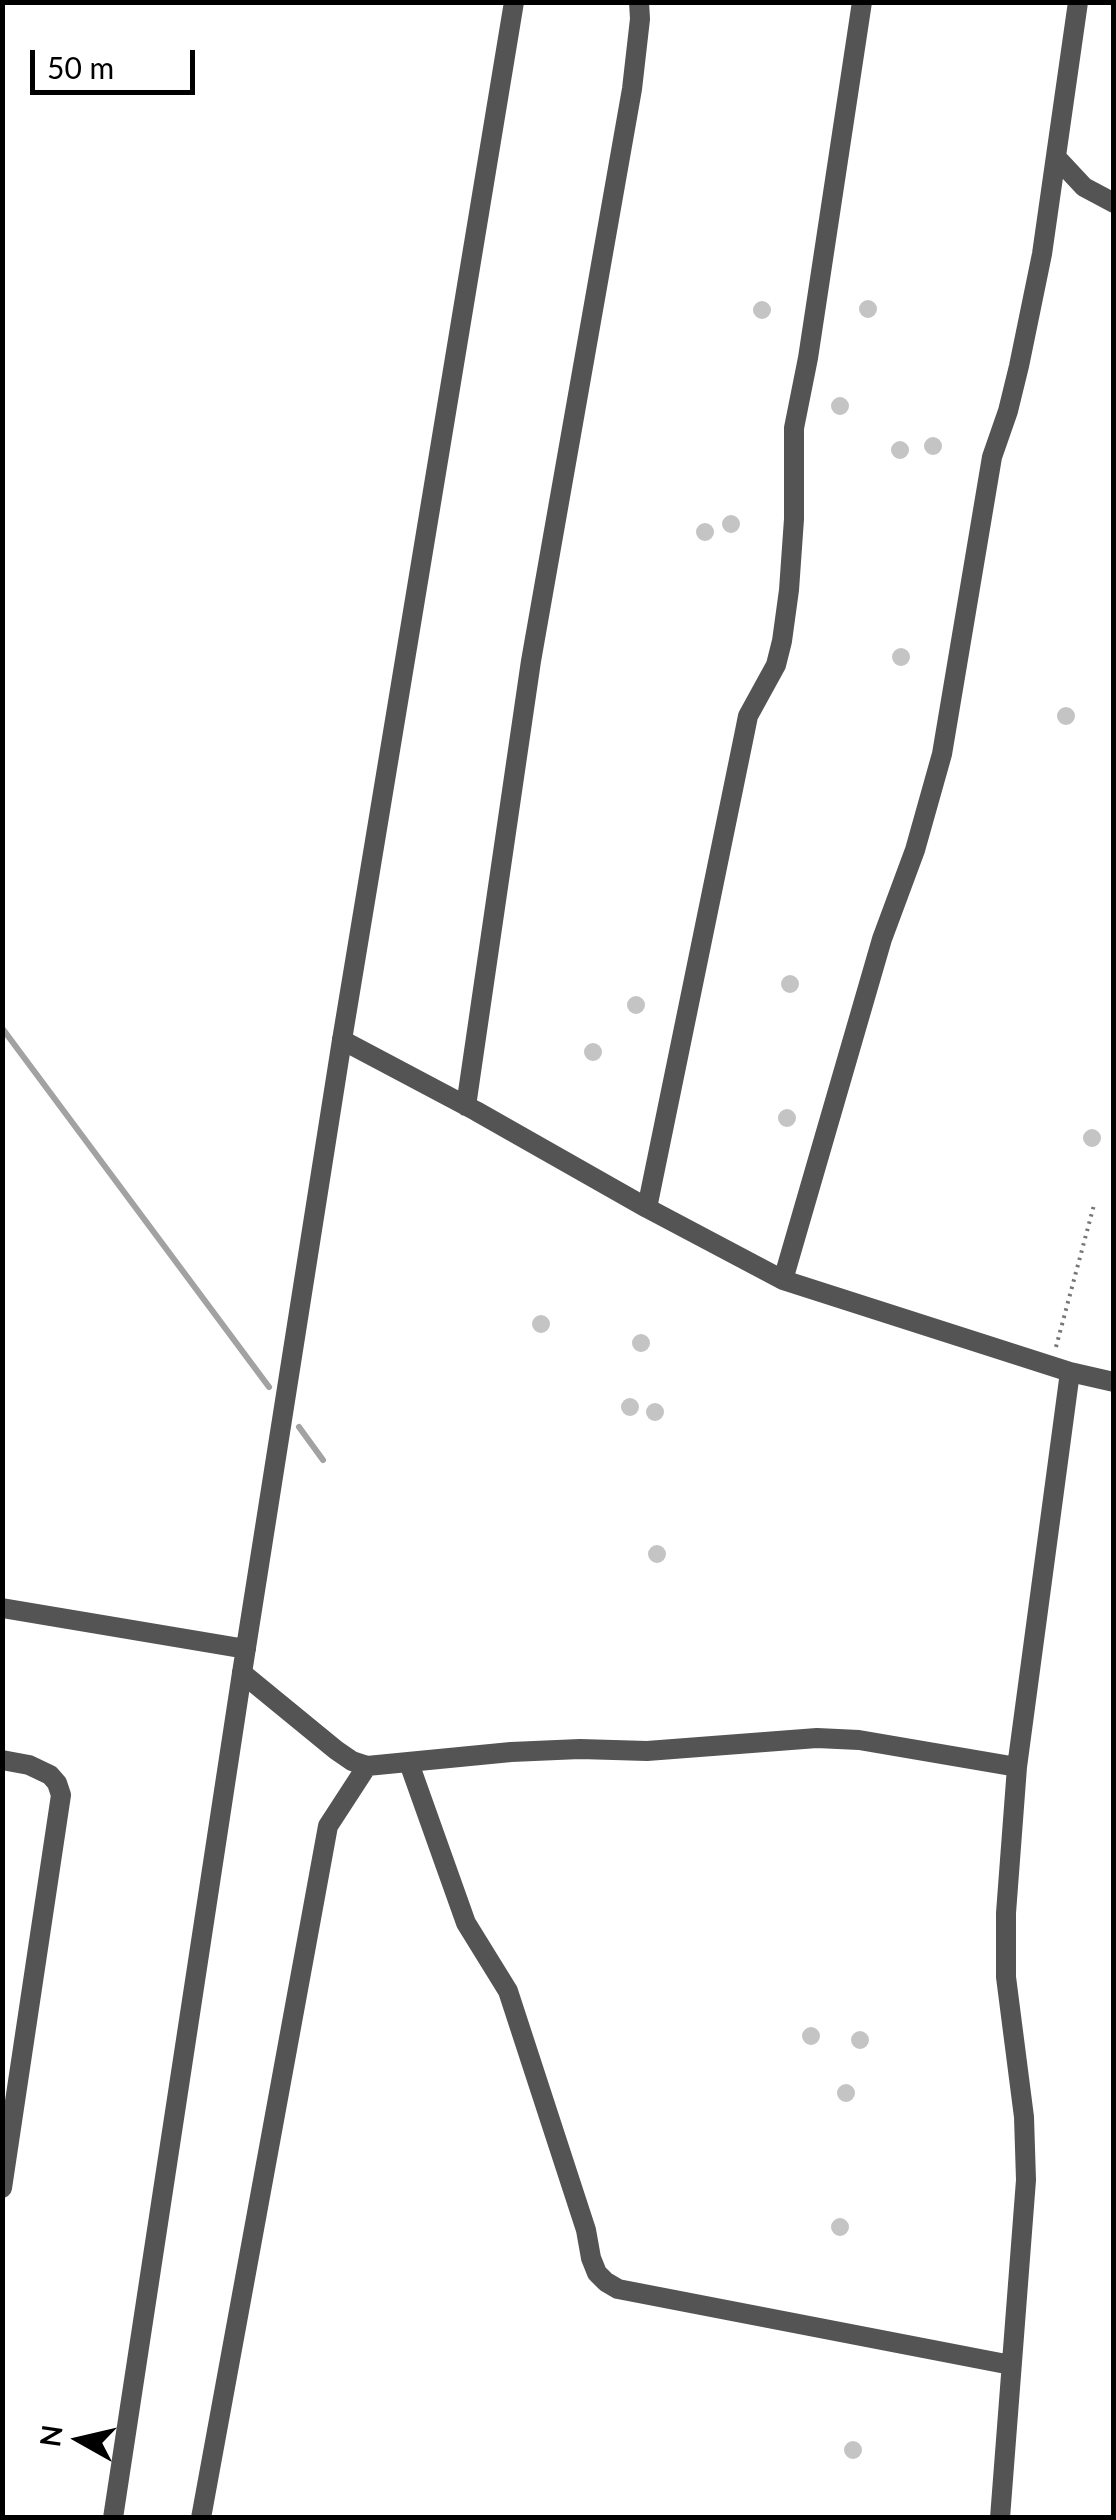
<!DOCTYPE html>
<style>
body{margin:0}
#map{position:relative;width:1116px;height:2520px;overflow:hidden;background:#fff;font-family:Lato,sans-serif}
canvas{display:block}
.frame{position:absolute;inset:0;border:5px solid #000;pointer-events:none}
.north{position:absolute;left:30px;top:2390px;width:100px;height:100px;-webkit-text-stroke:8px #fff;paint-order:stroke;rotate:278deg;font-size:28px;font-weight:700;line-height:40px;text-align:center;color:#000}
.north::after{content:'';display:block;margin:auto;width:35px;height:45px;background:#000;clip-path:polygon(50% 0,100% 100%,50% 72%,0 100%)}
.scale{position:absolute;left:30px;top:50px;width:165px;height:45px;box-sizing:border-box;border:5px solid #000;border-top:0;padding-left:12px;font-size:30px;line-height:35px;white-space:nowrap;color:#000;-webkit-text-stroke:8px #fff;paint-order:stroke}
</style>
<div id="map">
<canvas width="1116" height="2520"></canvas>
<div class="frame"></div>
<div class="north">N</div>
<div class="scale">50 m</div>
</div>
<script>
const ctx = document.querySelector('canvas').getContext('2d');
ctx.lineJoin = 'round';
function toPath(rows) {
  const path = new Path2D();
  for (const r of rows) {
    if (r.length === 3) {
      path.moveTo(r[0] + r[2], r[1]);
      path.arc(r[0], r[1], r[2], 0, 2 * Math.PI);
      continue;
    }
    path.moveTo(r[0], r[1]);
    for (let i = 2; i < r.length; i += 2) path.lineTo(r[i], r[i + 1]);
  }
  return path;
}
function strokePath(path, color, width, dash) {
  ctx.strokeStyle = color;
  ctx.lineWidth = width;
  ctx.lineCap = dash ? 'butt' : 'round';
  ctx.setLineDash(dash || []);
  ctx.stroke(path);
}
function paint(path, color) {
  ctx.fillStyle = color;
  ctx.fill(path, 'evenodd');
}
strokePath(toPath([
 [2,1028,269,1387],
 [299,1427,323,1460]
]), '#a2a2a2', 6);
paint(toPath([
 [868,309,9],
 [762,310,9],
 [840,406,9],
 [933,446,9],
 [900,450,9],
 [731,524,9],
 [705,532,9],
 [901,657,9],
 [1066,716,9],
 [790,984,9],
 [636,1005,9],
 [593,1052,9],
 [787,1118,9],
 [1092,1138,9],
 [541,1324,9],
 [641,1343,9],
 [630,1407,9],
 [655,1412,9],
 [657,1554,9],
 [811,2036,9],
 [860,2040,9],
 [846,2093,9],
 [840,2227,9],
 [853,2450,9]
]), '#c4c4c4');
strokePath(toPath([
 [1056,1347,1094,1205]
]), '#767676', 4, [2.5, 5]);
strokePath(toPath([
 [1056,157,1084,187,1114,203],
 [342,1040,476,1111,647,1208,783,1280,1070,1372,1114,1382],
 [466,1106,531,661,632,89,640,19,639,2],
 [647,1208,745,731,748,716,776,665,782,641,789,590,794,519,794,428,808,358,862,2],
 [783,1280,882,939,915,850,942,754,992,457,1008,411,1019,366,1042,254,1078,2],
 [242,1673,336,1750,352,1761,367,1766,511,1752,580,1749,647,1751,817,1738,859,1740,1017,1767],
 [2,1760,29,1765,50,1775,57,1783,61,1795,2,2188],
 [409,1763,466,1923,508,1991,586,2230,591,2258,597,2273,606,2282,618,2289,1011,2365],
 [201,2518,328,1826,367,1766],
 [1000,2518,1026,2180,1024,2117,1006,1977,1006,1913,1017,1767,1070,1372]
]), '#545454', 20);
strokePath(toPath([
 [2,1608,246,1649],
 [113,2518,242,1673,342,1040,514,2]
]), '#545454', 20);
</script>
